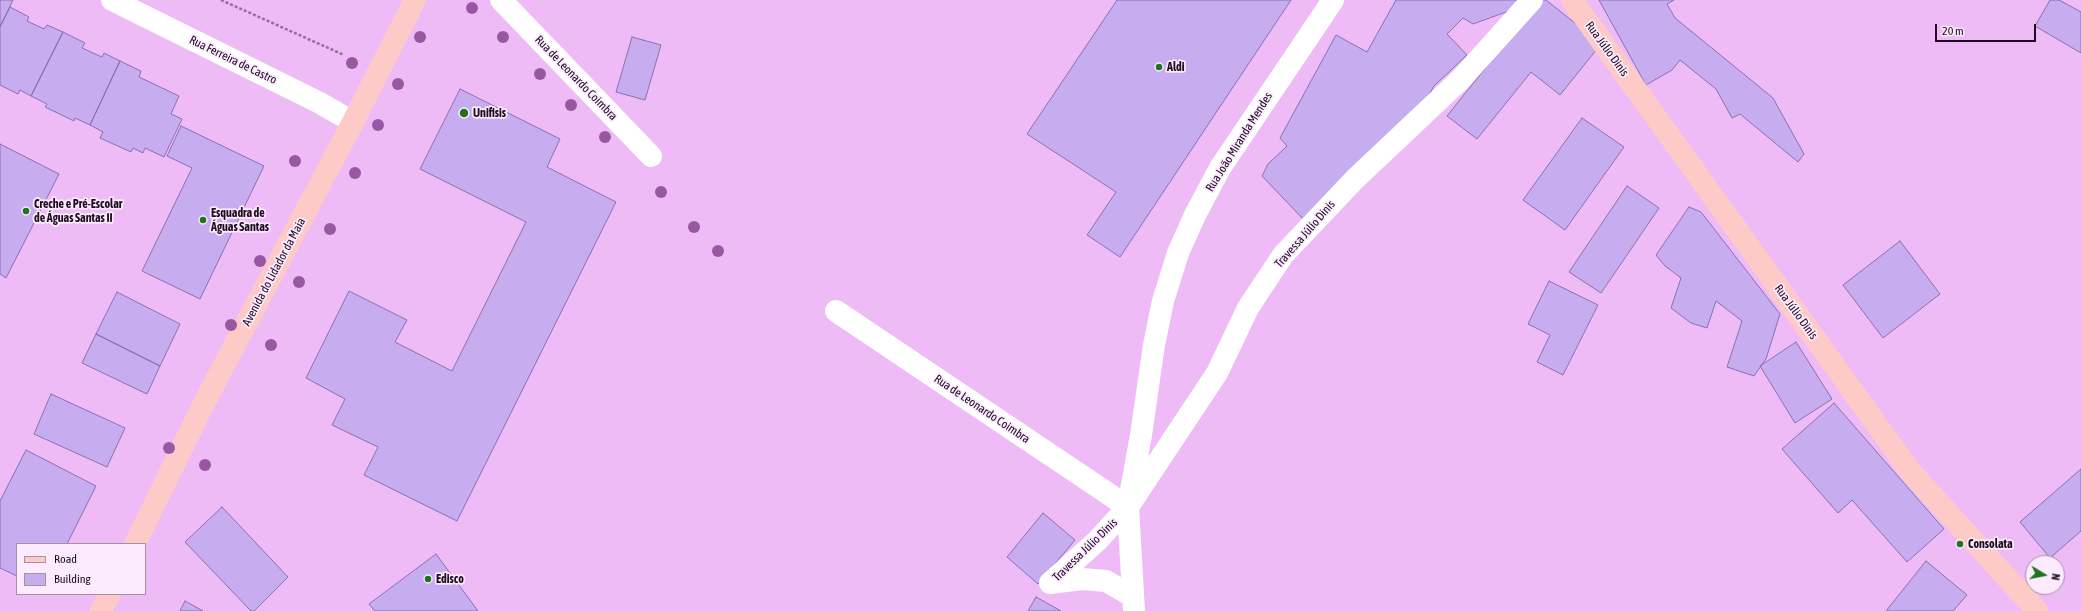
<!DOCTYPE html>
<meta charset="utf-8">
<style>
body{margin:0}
#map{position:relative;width:2081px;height:611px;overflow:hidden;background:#efbbf6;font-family:"Asap Condensed",sans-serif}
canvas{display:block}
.legend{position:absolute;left:16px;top:543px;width:130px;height:52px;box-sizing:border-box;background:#fbebfd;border:1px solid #a392a5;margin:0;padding:5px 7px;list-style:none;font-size:12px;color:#1f0c21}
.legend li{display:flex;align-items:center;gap:8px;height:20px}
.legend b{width:20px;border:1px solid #a392a5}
.north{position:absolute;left:2025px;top:555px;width:40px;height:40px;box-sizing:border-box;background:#fbebfd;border:1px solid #a392a5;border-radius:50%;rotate:100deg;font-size:11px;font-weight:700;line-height:16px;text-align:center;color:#1f0c21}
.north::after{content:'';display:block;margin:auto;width:14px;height:18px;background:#1f731d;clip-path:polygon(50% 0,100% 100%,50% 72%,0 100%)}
.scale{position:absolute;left:1935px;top:24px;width:101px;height:18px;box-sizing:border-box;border:2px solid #1f0c21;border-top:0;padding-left:5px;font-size:12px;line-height:14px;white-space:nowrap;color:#1f0c21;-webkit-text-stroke:3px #fbebfd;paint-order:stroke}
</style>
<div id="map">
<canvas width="2081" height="611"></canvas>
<ul class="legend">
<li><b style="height:5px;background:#fecac7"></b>Road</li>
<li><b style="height:11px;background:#c7acf0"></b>Building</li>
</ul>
<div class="north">N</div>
<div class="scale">20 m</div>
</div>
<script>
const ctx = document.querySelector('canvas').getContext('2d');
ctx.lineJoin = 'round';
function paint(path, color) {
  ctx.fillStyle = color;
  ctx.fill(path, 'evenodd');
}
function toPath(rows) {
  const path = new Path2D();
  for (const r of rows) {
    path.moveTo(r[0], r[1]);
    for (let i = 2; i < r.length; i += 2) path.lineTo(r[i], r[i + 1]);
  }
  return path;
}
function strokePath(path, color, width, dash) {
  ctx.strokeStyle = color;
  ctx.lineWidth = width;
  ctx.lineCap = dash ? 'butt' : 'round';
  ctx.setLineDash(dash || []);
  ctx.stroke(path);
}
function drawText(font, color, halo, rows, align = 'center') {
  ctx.font = font + ' "Asap Condensed",sans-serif';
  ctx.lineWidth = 3.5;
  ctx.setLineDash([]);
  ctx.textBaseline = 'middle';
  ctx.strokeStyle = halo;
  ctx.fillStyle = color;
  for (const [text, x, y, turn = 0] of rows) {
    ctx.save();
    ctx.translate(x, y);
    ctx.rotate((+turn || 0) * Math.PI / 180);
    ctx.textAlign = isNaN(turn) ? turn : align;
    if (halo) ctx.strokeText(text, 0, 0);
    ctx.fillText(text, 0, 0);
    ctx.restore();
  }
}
const building = toPath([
 [0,0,13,0,0,27,0,0],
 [1117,0,1291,0,1120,257,1087,235,1116,192,1027,134,1117,0],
 [1396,0,1525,0,1517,8,1473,24,1463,18,1447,34,1467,55,1434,86,1423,106,1305,221,1262,176,1268,164,1287,146,1280,138,1336,35,1367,52,1396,0],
 [1540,0,1546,0,1601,44,1560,95,1531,72,1477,139,1447,116,1540,0],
 [1599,0,1674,0,1667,4,1675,18,1773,98,1804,154,1798,162,1740,114,1732,118,1716,89,1680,60,1672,70,1646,85,1599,0],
 [2050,0,2059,0,2081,12,2081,53,2035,26,2050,0],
 [10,7,29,17,27,21,44,29,47,25,63,32,31,96,20,90,18,94,0,85,0,27,10,7],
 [63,32,85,43,82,48,102,57,104,53,120,61,90,125,75,118,74,121,45,107,47,104,31,96,63,32],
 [632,37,661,45,645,100,616,92,632,37],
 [120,61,141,71,139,77,179,96,171,114,182,119,164,157,145,148,143,153,133,148,131,152,100,138,103,132,90,125,120,61],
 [460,89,560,139,547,167,616,202,457,521,364,475,378,447,332,425,345,399,306,378,349,291,407,320,395,342,452,371,526,222,420,169,460,89],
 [1582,118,1624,147,1565,230,1523,200,1582,118],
 [181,126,264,166,200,299,142,271,192,168,167,156,181,126],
 [0,144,59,174,6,278,0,274,0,144],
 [1627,186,1659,208,1601,293,1569,272,1627,186],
 [1689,207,1701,212,1780,314,1766,359,1754,376,1727,367,1742,321,1716,301,1707,328,1691,323,1671,308,1681,278,1665,266,1656,255,1689,207],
 [1900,241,1940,294,1883,338,1843,285,1900,241],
 [1549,281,1598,305,1563,375,1537,362,1550,335,1528,324,1549,281],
 [117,292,180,324,160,366,96,334,117,292],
 [96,334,160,366,147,394,82,363,96,334],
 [1796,342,1832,399,1795,423,1760,366,1796,342],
 [51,394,125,428,107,467,34,434,51,394],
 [1834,403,1944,529,1907,562,1852,500,1838,513,1782,449,1834,403],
 [26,450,96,486,67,544,17,544,17,576,0,568,0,501,26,450],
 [2081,469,2081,531,2050,558,2020,522,2081,469],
 [222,507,288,577,254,611,251,611,185,542,222,507],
 [1043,513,1075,540,1038,584,1007,557,1043,513],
 [436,554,478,611,375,611,369,604,436,554],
 [1926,561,1967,595,1953,611,1886,611,1926,561],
 [1036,597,1061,611,1028,611,1036,597],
 [185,601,203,611,180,611,185,601]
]);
paint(building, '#c7acf0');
strokePath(building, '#8a70af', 1);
strokePath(toPath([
 [221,0,344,55]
]), '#956f9a', 2.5, [3, 2]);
strokePath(toPath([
 [112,0,320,103,353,122],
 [501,0,651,156],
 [836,311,1128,507],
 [1050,583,1097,541,1128,507,1217,373,1248,308,1283,255,1355,179,1461,79,1532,0],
 [1050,583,1082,579,1106,581,1132,596],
 [1134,611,1128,507,1141,435,1154,345,1163,301,1178,253,1195,215,1220,168,1333,0]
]), '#fff', 22);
strokePath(toPath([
 [1572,0,1910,471,2037,611],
 [135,544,204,403,353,122,415,0],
 [101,611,110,594]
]), '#fecac7', 22);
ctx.fillStyle = '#9857a0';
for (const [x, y] of [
 [472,8],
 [420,37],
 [503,37],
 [352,63],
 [540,74],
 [398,84],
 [571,105],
 [378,125],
 [605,137],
 [295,161],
 [355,173],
 [661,192],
 [694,227],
 [330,229],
 [718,251],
 [260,261],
 [299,282],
 [231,325],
 [271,345],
 [169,448],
 [205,465]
]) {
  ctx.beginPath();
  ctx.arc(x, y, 6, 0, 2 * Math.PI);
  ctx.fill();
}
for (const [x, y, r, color] of [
 [1159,67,4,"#1f731d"],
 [464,113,5,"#1f731d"],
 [26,211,4,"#1f731d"],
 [203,220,4,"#1f731d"],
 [1960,544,4,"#1f731d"],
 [428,579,4,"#1f731d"]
]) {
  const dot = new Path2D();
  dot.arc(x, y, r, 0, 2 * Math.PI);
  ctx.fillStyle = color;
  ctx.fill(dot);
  strokePath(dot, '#fbebfd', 1.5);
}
drawText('12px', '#1f0c21', '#fbebfd', [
 ["Rua Júlio Dinis",1607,49,54],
 ["Rua Ferreira de Castro",233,60,26],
 ["Rua de Leonardo Coimbra",576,78,46],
 ["Rua João Miranda Mendes",1239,142,-58],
 ["Travessa Júlio Dinis",1305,234,-49],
 ["Avenida do Lidador da Maia",274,272,-62],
 ["Rua Júlio Dinis",1796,312,54],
 ["Rua de Leonardo Coimbra",982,409,34],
 ["Travessa Júlio Dinis",1085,550,-44]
]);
drawText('bold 12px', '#1f0c21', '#fbebfd', [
 ["Aldi",1167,67],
 ["Unifisis",473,113],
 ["Creche e Pré-Escolar",34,204],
 ["de Águas Santas II",34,218],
 ["Esquadra de",211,213],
 ["Águas Santas",211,227],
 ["Consolata",1968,544],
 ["Edisco",436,579]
], 'left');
</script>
